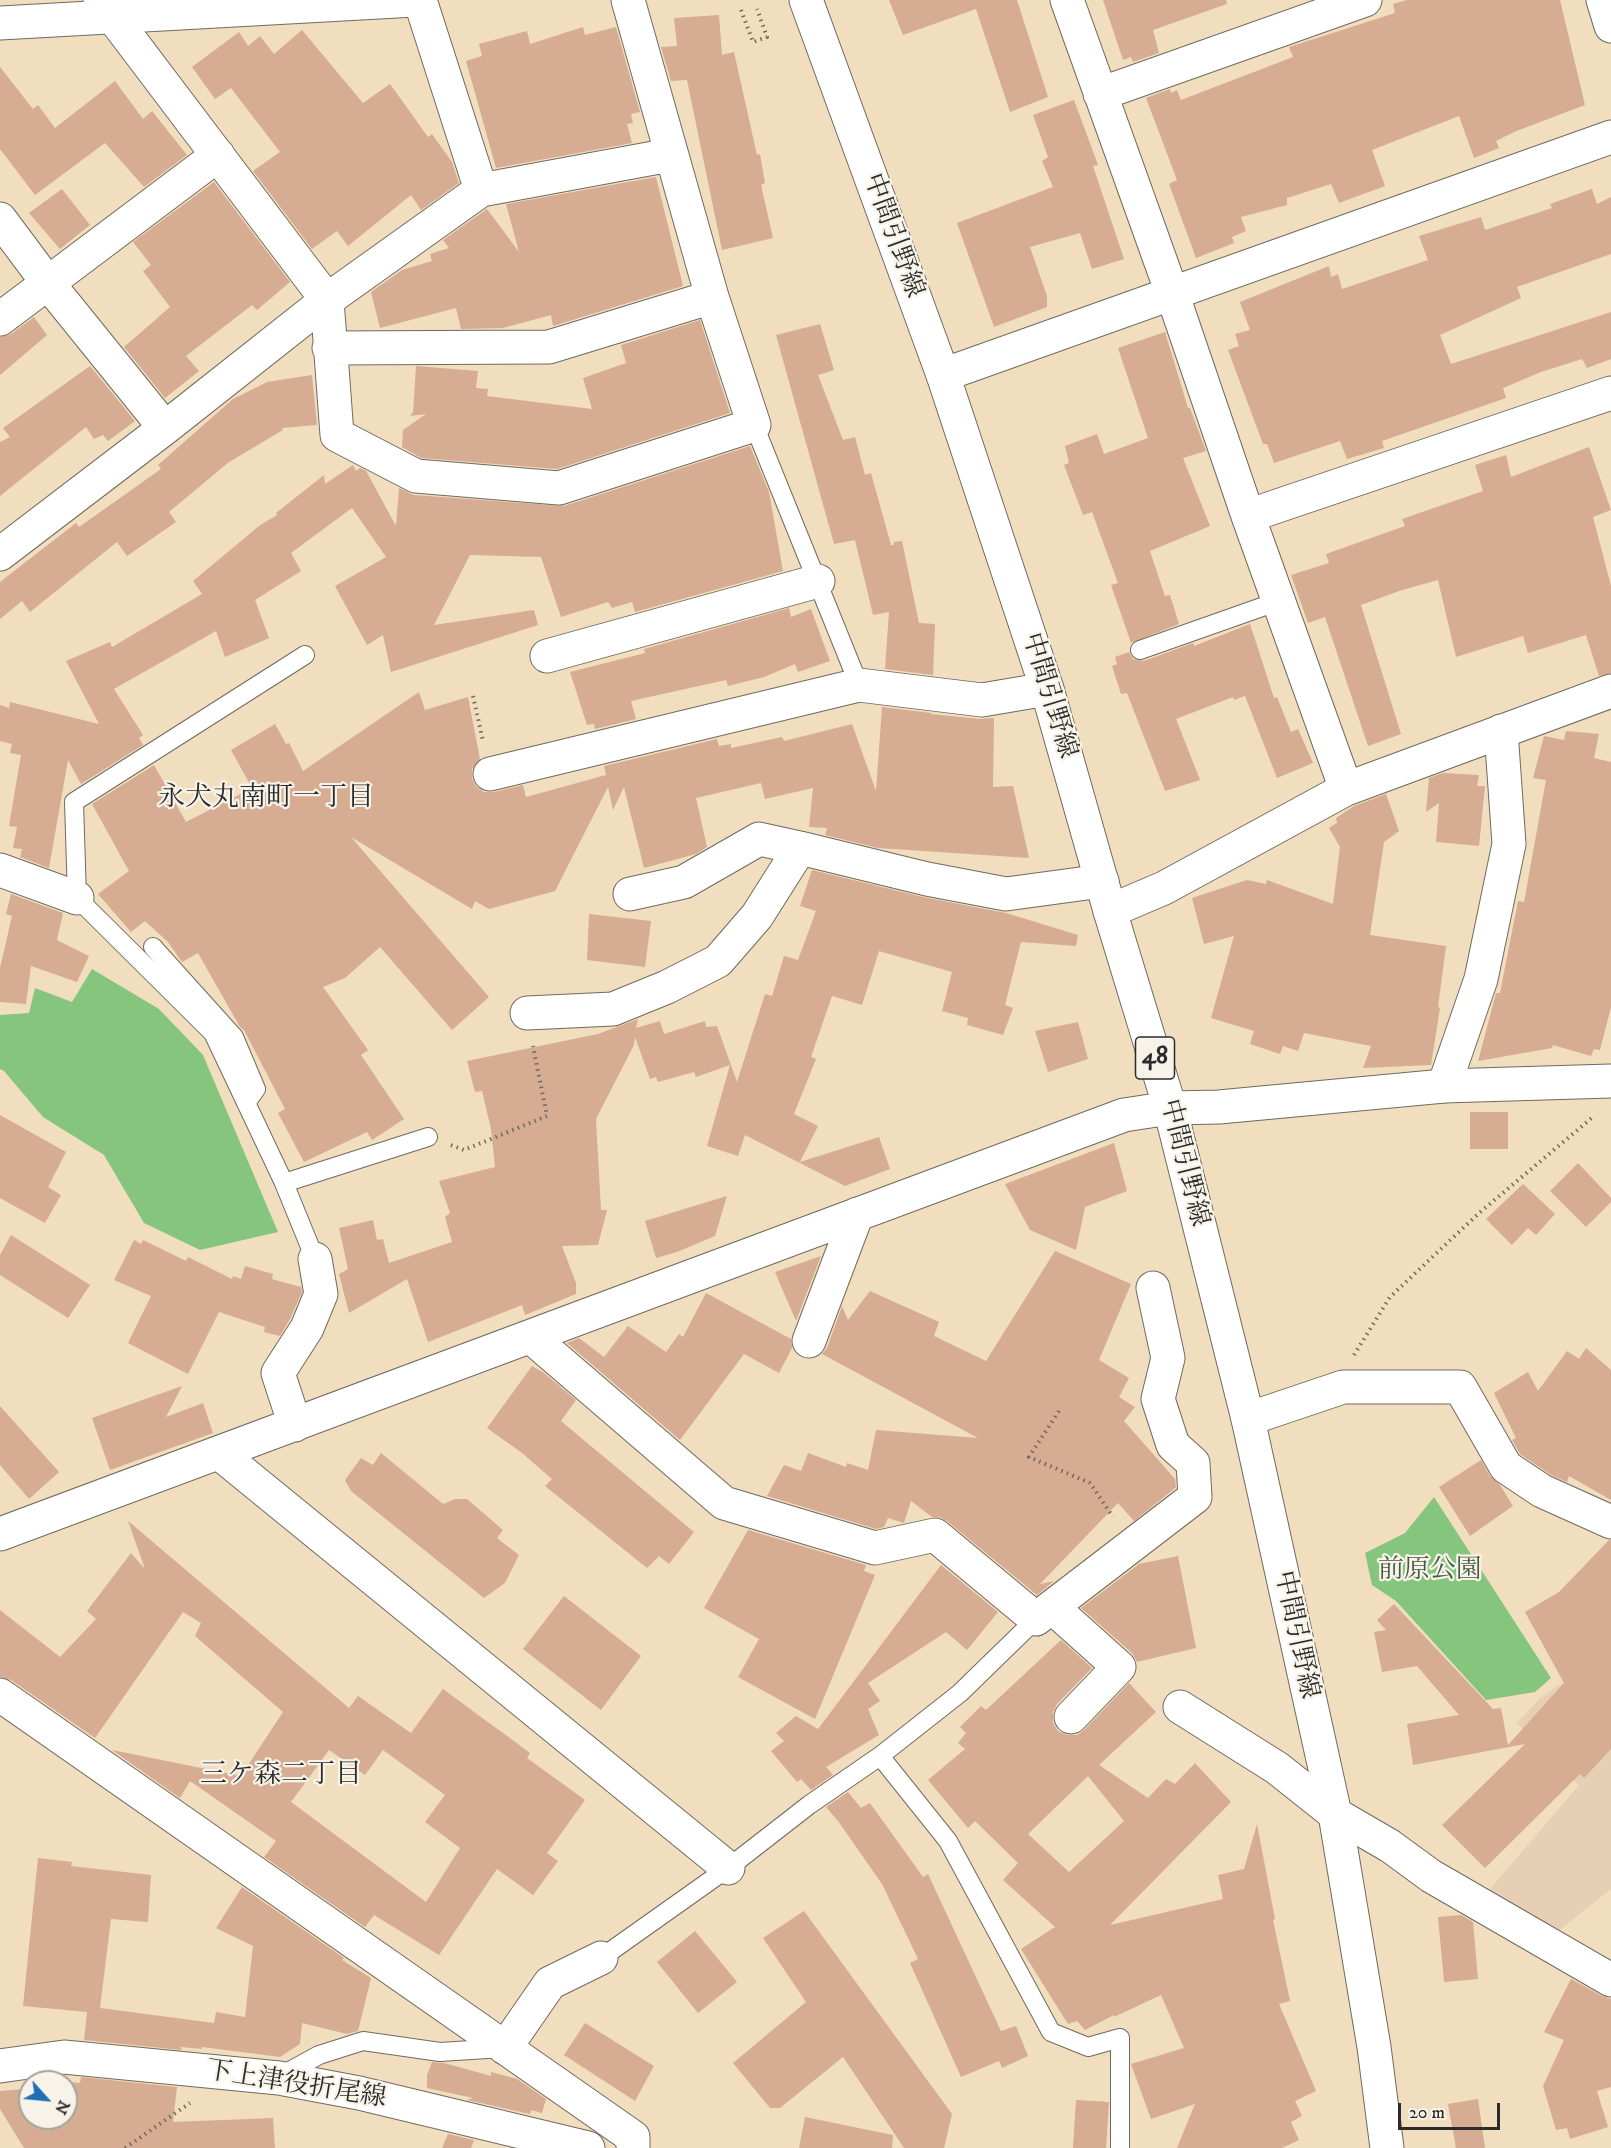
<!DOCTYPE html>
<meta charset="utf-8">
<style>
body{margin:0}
#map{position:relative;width:1611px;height:2148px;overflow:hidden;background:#f1debf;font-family:"IM FELL DW Pica",serif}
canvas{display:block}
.north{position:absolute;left:18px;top:2070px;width:60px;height:60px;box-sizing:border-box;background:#f7f3e8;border:2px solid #a5a39c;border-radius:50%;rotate:117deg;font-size:16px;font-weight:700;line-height:24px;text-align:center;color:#2b2b2b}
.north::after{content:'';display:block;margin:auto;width:21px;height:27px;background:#1f6fb2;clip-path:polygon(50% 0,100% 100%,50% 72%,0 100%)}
.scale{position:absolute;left:1398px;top:2103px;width:102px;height:27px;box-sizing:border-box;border:3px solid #2b2b2b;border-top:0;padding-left:8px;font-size:18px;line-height:21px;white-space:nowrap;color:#2b2b2b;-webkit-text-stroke:4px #f7f3e8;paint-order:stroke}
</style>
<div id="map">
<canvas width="1611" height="2148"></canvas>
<div class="north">N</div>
<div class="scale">20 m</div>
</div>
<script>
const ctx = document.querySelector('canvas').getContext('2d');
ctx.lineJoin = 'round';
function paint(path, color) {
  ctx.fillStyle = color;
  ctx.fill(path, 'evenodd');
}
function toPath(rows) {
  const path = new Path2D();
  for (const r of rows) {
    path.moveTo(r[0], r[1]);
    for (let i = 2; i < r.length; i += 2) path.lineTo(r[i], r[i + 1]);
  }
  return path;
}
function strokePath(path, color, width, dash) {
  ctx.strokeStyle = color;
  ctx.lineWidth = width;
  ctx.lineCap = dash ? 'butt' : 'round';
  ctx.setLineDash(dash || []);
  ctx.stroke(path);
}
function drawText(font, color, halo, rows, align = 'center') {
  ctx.font = font + ' "IM FELL DW Pica","Noto Serif JP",serif';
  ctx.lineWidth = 4.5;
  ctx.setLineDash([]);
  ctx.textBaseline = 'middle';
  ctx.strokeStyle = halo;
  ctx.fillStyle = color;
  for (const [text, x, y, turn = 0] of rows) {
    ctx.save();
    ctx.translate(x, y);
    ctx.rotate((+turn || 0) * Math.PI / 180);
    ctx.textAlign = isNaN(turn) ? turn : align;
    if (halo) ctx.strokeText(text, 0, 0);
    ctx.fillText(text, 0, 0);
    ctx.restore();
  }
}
paint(toPath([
 [1611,1650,1611,1889,1552,1936,1485,1895,1579,1785,1517,1723,1539,1699]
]), '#e6cfb5');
paint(toPath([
 [92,969,159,1009,203,1055,278,1232,200,1250,144,1223,104,1155,43,1117,4,1071,0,1069,0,1015,29,1013,35,988,72,1002],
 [1434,1497,1551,1678,1535,1692,1486,1700,1396,1601,1372,1585,1365,1553,1405,1533]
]), '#85c57d');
paint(toPath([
 [889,0,1017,0,1048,97,1010,112,976,9,903,35],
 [1103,0,1226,0,1227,4,1153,30,1159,53,1133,62,1131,57,1123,60],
 [1407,0,1560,0,1585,105,1514,132,1496,141,1499,148,1474,158,1459,116,1372,150,1385,186,1339,203,1331,184,1287,198,1287,205,1241,217,1246,231,1232,237,1234,243,1196,258,1169,184,1177,180,1146,98,1170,89,1171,93,1177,90,1181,100,1293,57,1289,47,1395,13,1393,4],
 [719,15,722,55,734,52,757,155,760,154,765,183,761,185,773,238,722,250,687,80,671,81,661,47,677,46,674,18],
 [583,27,585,35,616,27,640,112,631,114,633,123,627,124,632,143,496,168,466,61,482,56,479,44,527,31,530,44],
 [302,30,363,103,390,84,428,137,432,134,452,162,459,183,421,210,411,195,348,246,337,231,312,249,253,171,280,152,231,88,215,99,192,67,239,32,248,46,260,36,274,54],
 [0,67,33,109,38,105,55,128,115,81,143,119,152,111,187,155,144,187,105,143,35,195,0,149],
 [1074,100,1098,165,1093,166,1124,259,1092,269,1080,233,1030,247,1047,296,1047,307,994,327,957,223,1053,187,1042,161,1048,157,1033,115],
 [656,177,683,286,553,326,551,315,503,328,461,329,456,308,380,328,371,292,402,270,432,261,430,254,449,248,443,240,487,209,519,252,506,204],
 [214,182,290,282,257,310,252,305,186,356,199,371,165,398,124,347,170,307,143,271,151,265,133,242],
 [62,189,90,225,60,249,29,213],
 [1592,189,1597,204,1611,197,1611,254,1517,287,1521,298,1440,335,1451,364,1611,312,1611,359,1587,368,1582,359,1541,372,1503,388,1506,398,1382,441,1384,448,1347,459,1340,441,1274,463,1267,444,1263,444,1228,350,1239,346,1235,334,1250,330,1240,302,1329,266,1331,277,1338,274,1342,289,1428,260,1419,236,1481,217,1485,230,1552,208,1550,204],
 [34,317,47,335,0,375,0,337,11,334],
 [700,320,730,413,557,469,421,458,402,447,403,430,426,414,410,416,413,412,416,366,478,371,476,388,488,389,487,396,592,409,583,378,626,363,621,345],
 [820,324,834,370,818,375,843,440,855,437,865,475,871,473,891,545,894,545,894,542,902,541,919,623,935,624,933,675,885,669,889,612,873,615,855,540,834,544,776,335],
 [1165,332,1188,408,1190,408,1206,451,1183,458,1210,526,1150,551,1165,596,1170,595,1179,624,1131,643,1111,585,1118,583,1092,512,1083,515,1064,465,1069,463,1065,446,1097,434,1104,454,1148,438,1118,348],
 [90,366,135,421,108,441,103,435,94,439,86,427,0,496,0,442,10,437,3,428],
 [312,375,317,425,282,428,283,430,229,462,169,512,176,522,127,556,117,542,30,612,22,601,0,619,0,582,76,523,79,527,161,469,158,465,233,399,267,382],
 [750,446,769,492,783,571,635,612,632,602,612,608,608,602,561,617,541,557,470,555,434,625,534,610,538,625,391,672,383,635,367,645,335,586,386,557,352,508,291,553,301,571,255,600,269,638,225,657,216,631,114,689,143,735,139,738,143,745,81,784,68,760,49,868,20,857,22,849,13,848,17,827,9,826,21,755,10,753,12,744,0,741,0,705,9,708,10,702,99,724,66,661,110,642,112,647,202,594,193,581,259,526,277,515,276,513,324,475,325,484,353,465,356,471,360,468,366,471,396,526,399,488,414,495,564,506],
 [1589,447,1611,510,1593,517,1611,586,1611,673,1599,676,1586,635,1528,653,1523,636,1456,657,1438,580,1399,591,1361,605,1401,734,1368,746,1325,617,1308,623,1291,575,1329,563,1326,554,1405,526,1402,519,1483,491,1475,465,1506,455,1511,477],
 [789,608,791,617,811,609,830,661,798,672,795,664,764,677,728,686,726,680,631,701,636,719,595,729,594,724,587,725,570,672,645,653,644,649],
 [1250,624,1274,698,1277,697,1291,732,1298,729,1313,763,1277,778,1245,696,1234,700,1233,697,1176,719,1200,780,1165,791,1127,693,1121,694,1112,666,1117,664,1115,657,1129,652,1133,659,1144,661,1193,643,1194,646],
 [419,692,425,710,468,697,480,759,472,769,472,778,476,786,484,792,494,792,523,785,526,797,606,775,604,766,717,739,719,746,731,744,731,748,782,737,784,741,852,724,876,791,882,707,931,713,931,714,980,719,994,718,993,787,1013,786,1029,858,878,848,825,835,827,828,809,827,813,788,765,799,761,783,696,798,707,847,696,854,644,868,624,787,613,810,608,787,555,891,489,909,475,901,472,909,351,837,489,997,452,1030,380,947,345,978,323,987,368,1050,361,1055,404,1119,372,1140,367,1132,304,1162,278,1113,285,1109,244,1030,240,1027,198,953,182,962,168,942,145,921,131,932,98,894,129,871,92,804,154,765,186,822,252,788,231,750,275,724,286,744,289,743,303,771],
 [1566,731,1599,734,1594,758,1611,762,1611,1007,1600,1050,1594,1049,1591,1056,1553,1045,1552,1048,1478,1061,1495,997,1496,993,1500,993,1518,901,1524,902,1546,780,1533,778,1544,736,1564,740],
 [1443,773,1479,775,1477,786,1485,786,1479,846,1436,842,1439,803,1426,812,1429,778],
 [1386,794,1399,831,1384,842,1370,935,1446,946,1438,1007,1440,1008,1431,1065,1363,1068,1371,1046,1304,1033,1298,1051,1283,1046,1280,1054,1250,1044,1254,1031,1211,1018,1234,936,1204,944,1192,898,1247,880,1266,884,1267,880,1333,904,1340,847,1329,828,1337,823,1336,818,1354,806],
 [812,870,923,897,1006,913,1078,935,1076,946,1021,942,1005,1005,1013,1008,1003,1035,967,1025,968,1018,942,1011,952,972,879,951,862,1005,832,996,811,1057,816,1059,794,1114,818,1126,800,1162,879,1137,890,1169,845,1186,745,1135,738,1156,707,1146,730,1065,696,1077,694,1072,658,1082,656,1077,650,1079,635,1037,634,1045,596,1119,601,1210,607,1210,598,1245,562,1246,576,1283,576,1294,525,1315,522,1305,428,1342,407,1279,349,1313,339,1274,348,1269,339,1228,373,1220,377,1240,383,1239,389,1263,452,1242,445,1217,450,1213,439,1181,495,1167,491,1129,482,1091,475,1092,467,1061,598,1034,638,1019,636,1028,660,1021,664,1034,705,1021,706,1027,717,1026,737,1082,765,994,772,996,784,956,798,960,816,911,800,906],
 [11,894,63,913,57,940,89,956,77,982,31,966,26,1004,0,1002,0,968,12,916,6,914],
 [589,914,651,921,645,967,587,960],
 [1078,1022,1088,1059,1048,1072,1035,1031],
 [1470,1112,1508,1112,1508,1149,1470,1149],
 [0,1115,66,1152,48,1187,61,1195,45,1223,0,1198],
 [1114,1143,1127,1191,1085,1207,1076,1250,1030,1230,1005,1184],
 [1578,1163,1611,1198,1611,1202,1586,1227,1550,1191],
 [1523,1184,1555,1214,1536,1235,1528,1228,1512,1245,1486,1219],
 [727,1196,715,1236,677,1252,656,1258,645,1221],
 [11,1235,90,1285,68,1318,0,1275,0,1255],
 [134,1240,141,1244,143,1240,186,1261,188,1257,232,1279,233,1276,241,1279,245,1266,273,1274,272,1279,301,1287,302,1292,290,1319,280,1336,264,1332,265,1327,219,1312,188,1374,128,1343,151,1296,114,1280],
 [1055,1251,1131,1284,1099,1360,1129,1378,1119,1397,1135,1407,1124,1421,1175,1479,1176,1487,1169,1493,1134,1521,1118,1503,1040,1584,1054,1581,1037,1595,947,1521,940,1517,932,1517,911,1501,904,1523,888,1518,884,1527,876,1529,767,1496,784,1465,801,1471,808,1453,846,1467,847,1463,868,1470,876,1430,978,1438,822,1354,827,1348,842,1306,848,1320,870,1291,939,1322,934,1336,986,1361],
 [821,1256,796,1321,775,1272],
 [706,1293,791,1339,792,1348,779,1373,744,1354,680,1440,567,1343,579,1338,604,1357,628,1326,666,1352,679,1334,683,1337],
 [1586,1348,1611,1370,1611,1500,1569,1476,1567,1482,1551,1475,1520,1454,1512,1440,1516,1438,1494,1393,1528,1372,1538,1391,1567,1351,1579,1359],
 [532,1366,544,1373,576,1400,561,1421,694,1532,669,1564,659,1556,647,1568,545,1486,552,1479,522,1453,487,1428],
 [182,1386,166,1417,203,1403,213,1433,110,1470,92,1418],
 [0,1406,59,1472,29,1499,0,1465],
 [381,1453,443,1504,455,1499,467,1499,503,1530,497,1538,519,1555,505,1583,484,1598,351,1491,345,1480,361,1458,373,1465],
 [1481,1460,1490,1476,1500,1485,1513,1506,1470,1536,1439,1487],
 [128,1521,349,1708,358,1696,411,1733,443,1689,530,1753,527,1758,585,1800,547,1853,558,1861,533,1895,497,1869,439,1955,374,1915,365,1927,264,1857,276,1841,190,1781,180,1798,112,1750,241,1776,283,1712,195,1636,201,1623,183,1612,95,1738,11,1680,0,1677,0,1610,60,1657,96,1619,87,1611,131,1553,145,1569],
 [329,1750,365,1775,383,1750,445,1795,425,1822,460,1848,426,1902,291,1802],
 [748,1530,866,1565,864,1571,875,1575,815,1719,738,1677,759,1639,704,1608],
 [1609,1540,1611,1540,1611,1749,1584,1778,1580,1774,1485,1868,1442,1825,1525,1744,1413,1765,1407,1724,1459,1715,1417,1666,1382,1672,1374,1632,1386,1630,1377,1620,1394,1604,1493,1709,1501,1708,1508,1745,1564,1683,1525,1612,1559,1592],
 [1178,1556,1196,1648,1137,1662,1132,1653,1081,1608,1139,1564],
 [941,1565,998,1612,967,1650,946,1632,868,1683,880,1701,868,1709,879,1735,826,1767,833,1775,811,1790,801,1779,797,1782,771,1751,784,1741,776,1733,796,1716,818,1729],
 [564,1596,641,1656,601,1710,523,1649],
 [1061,1640,1092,1668,1057,1704,1053,1712,1053,1723,1058,1731,1067,1735,1077,1735,1084,1730,1129,1683,1156,1712,1099,1765,1148,1798,1166,1779,1175,1784,1195,1763,1231,1802,1110,1925,1223,1899,1218,1875,1244,1869,1257,1824,1275,1919,1273,1920,1290,2001,1279,2004,1316,2091,1295,2101,1302,2116,1291,2122,1299,2140,1282,2148,1177,2148,1195,2104,1151,2119,1131,2064,1184,2048,1161,1995,1114,2017,1114,2015,1085,2030,1077,2021,1068,2024,1021,1949,1055,1927,1003,1880,1018,1863,975,1821,968,1828,928,1780,965,1749,958,1743,966,1733,960,1727,981,1706,986,1710],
 [1088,1776,1124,1821,1069,1872,1028,1834],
 [848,1792,861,1808,870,1803,923,1877,928,1874,1001,2031,1016,2026,1028,2056,1002,2068,999,2061,961,2077,910,1963,918,1959,882,1884,838,1821,826,1807],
 [38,1858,72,1862,71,1866,151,1875,148,1922,111,1919,100,2008,214,2023,216,2012,245,2017,253,1946,216,1928,242,1887,344,1958,342,1960,371,1978,358,2031,347,2034,302,2023,300,2044,280,2057,202,2047,202,2049,181,2047,181,2050,84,2040,87,2012,23,2006],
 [804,1911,952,2114,944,2148,904,2148,843,2057,780,2108,770,2108,733,2063,806,2002,763,1938],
 [1461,1915,1473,1922,1478,1979,1444,1982,1438,1917],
 [695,1931,737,1982,698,2013,657,1962],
 [1571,1979,1602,1996,1611,1999,1611,2087,1597,2091,1608,2127,1570,2139,1567,2128,1556,2130,1543,2086,1564,2040,1544,2032],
 [585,2023,654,2066,635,2101,564,2055],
 [432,2062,444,2063,491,2076,491,2072,517,2079,546,2099,542,2113,531,2110,530,2114,467,2100,473,2098,427,2088,427,2075],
 [81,2077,177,2087,173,2122,273,2118,275,2148,24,2148,0,2109,0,2091,24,2089,24,2087,30,2086,30,2118,66,2118,66,2082,62,2081,80,2083],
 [1478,2099,1485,2148,1456,2148,1448,2104],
 [1076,2100,1109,2102,1106,2148,1073,2148],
 [805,2117,893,2135,892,2148,799,2148],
 [448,2134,474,2140,471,2148,442,2148]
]), '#d6ac92');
const lane = toPath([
 [754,425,859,685],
 [1140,650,1279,601],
 [305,655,74,802,77,898,213,1033,284,1183,315,1259],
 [153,947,234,1037,256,1089,246,1103],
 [284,1183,428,1137],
 [880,1756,948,1841,1051,2032,1088,2047,1120,2038,1120,2148],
 [601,1958,728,1868,809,1805,880,1756,960,1693,1036,1619],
 [279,2077,319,2055,363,2041,440,2052,503,2048]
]);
const street = toPath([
 [100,0,327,300,337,435,416,476,559,488,754,425,712,297,628,0],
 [420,0,481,190],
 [1067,0,1172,293,1248,516,1346,789],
 [1603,0,1611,26],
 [1100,94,1365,0],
 [0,219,47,282,165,428],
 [0,319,218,155],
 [329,348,549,347,712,297],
 [1248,516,1611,393],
 [0,554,165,428,327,300,481,190,670,155],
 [547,656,818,581],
 [490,774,859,685,982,700,1047,689],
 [0,870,77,898],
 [630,894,684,882,759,839,800,848],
 [1110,911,1164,888,1346,789,1611,691],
 [527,1013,613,1009,667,987,718,961,757,916,800,848,927,879,1006,894,1102,881],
 [1444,1086,1481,979,1509,844,1501,731],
 [531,1337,724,1503,875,1548,935,1535,1036,1619,1195,1497,1193,1463,1173,1445,1158,1399,1168,1358,1153,1288],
 [809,1341,857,1214],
 [1248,1419,1343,1387,1460,1387,1506,1467,1542,1491,1611,1522],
 [295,1425,278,1373,307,1328,321,1294,315,1259],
 [219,1453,728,1868],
 [0,1534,1124,1115,1170,1108],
 [1052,1607,1119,1667,1071,1717],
 [0,1695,633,2137,633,2148],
 [1180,1707,1277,1768,1335,1814,1390,1846,1431,1876,1611,1980],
 [505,2048,550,1983,601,1958]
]);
const secondary = toPath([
 [0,23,415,0],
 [943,375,1611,137],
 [1170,1108,1219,1107,1444,1086,1611,1081],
 [0,2066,64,2057,279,2078,359,2093,588,2148]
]);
const primary = toPath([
 [806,0,943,375,1047,689,1110,911,1170,1108,1248,1419,1335,1814,1374,2047,1387,2148]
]);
strokePath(lane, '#706a5f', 20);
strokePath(street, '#706a5f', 35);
strokePath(secondary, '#706a5f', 35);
strokePath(primary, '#706a5f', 35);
strokePath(toPath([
 [741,10,753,42,767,37,757,9],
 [473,696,483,741],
 [451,1145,464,1150,547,1116,533,1046],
 [1354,1355,1390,1297,1478,1214,1594,1116],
 [1059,1411,1029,1457,1090,1483,1113,1517],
 [125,2148,190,2103]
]), '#706a5f', 4, [1.5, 4.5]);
strokePath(lane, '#fff', 18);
strokePath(street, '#fff', 33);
strokePath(secondary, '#fff', 33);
strokePath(primary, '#fff', 33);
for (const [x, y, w] of [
 [1155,1058,39]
]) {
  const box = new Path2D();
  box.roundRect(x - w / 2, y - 21, w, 42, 4.5);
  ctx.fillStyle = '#f7f3e8';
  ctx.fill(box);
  strokePath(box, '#2b2b2b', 1.5);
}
drawText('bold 24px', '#2b2b2b', null, [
 ["48",1155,1058]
]);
drawText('26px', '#2b2b2b', '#f7f3e8', [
 ["中間引野線",892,236,70],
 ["中間引野線",1048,696,73],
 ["中間引野線",1183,1163,76],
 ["中間引野線",1295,1635,78],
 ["下上津役折尾線",296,2086,9]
]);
drawText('26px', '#465944', '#f7f3e8', [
 ["前原公園",1430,1572]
]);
drawText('27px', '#2b2b2b', '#f7f3e8', [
 ["永犬丸南町一丁目",266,799],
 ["三ケ森二丁目",281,1776]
]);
</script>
